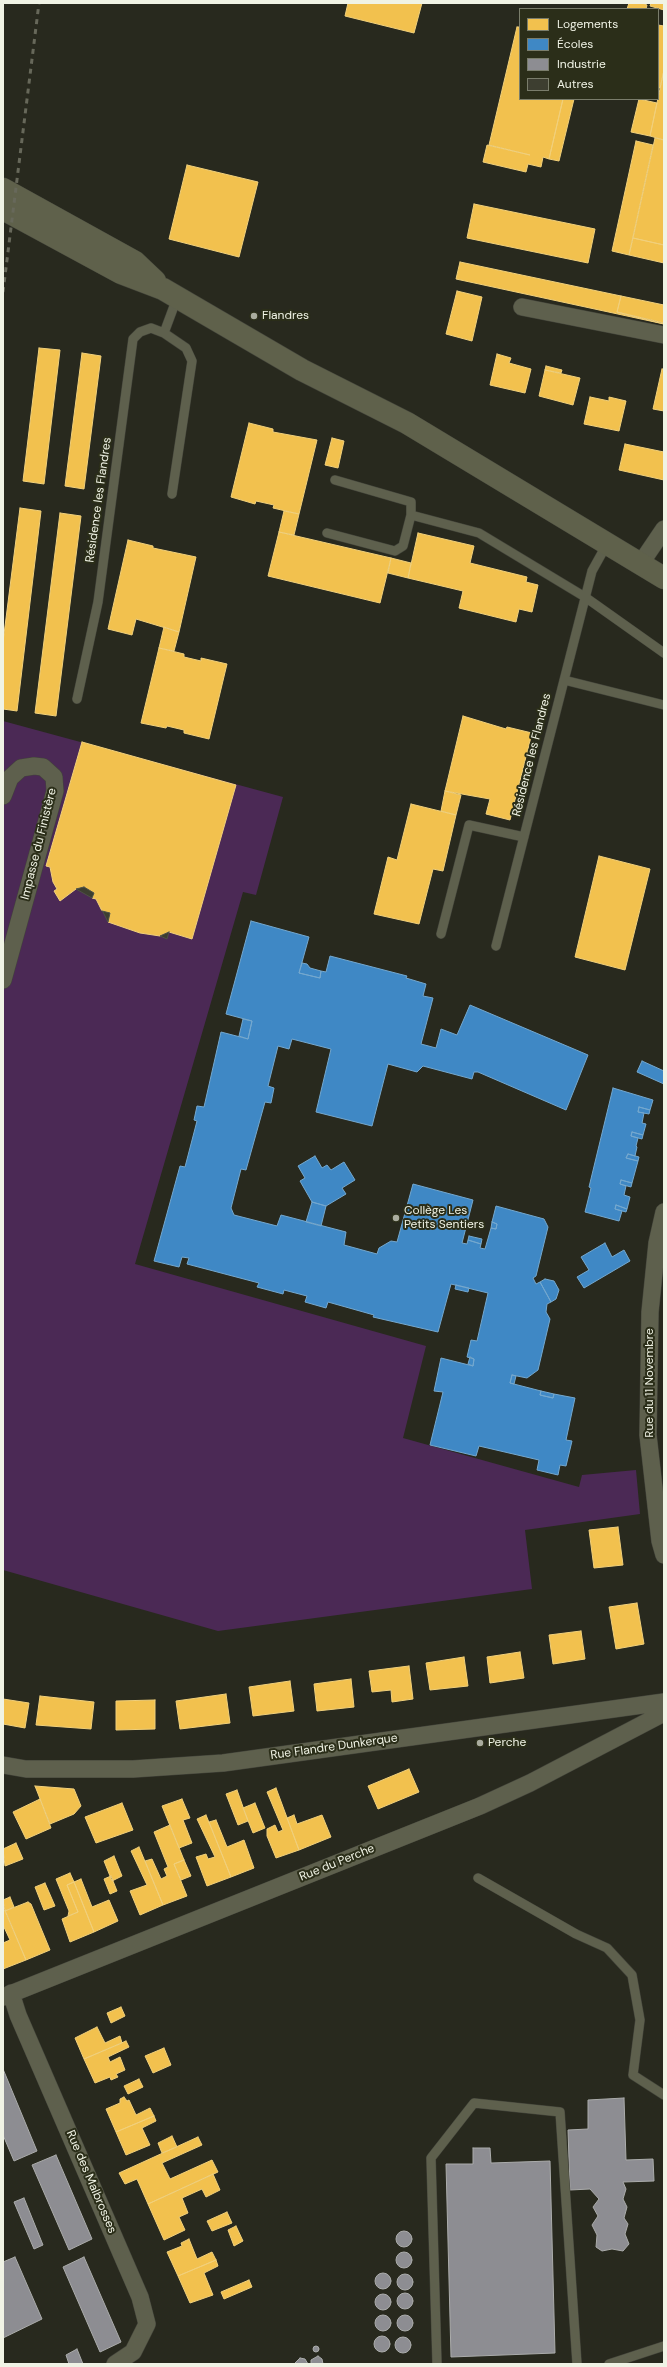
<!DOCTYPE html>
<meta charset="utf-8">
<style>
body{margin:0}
#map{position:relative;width:667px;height:2367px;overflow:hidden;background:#28291e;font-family:"DM Sans",sans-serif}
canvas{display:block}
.frame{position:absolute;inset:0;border:4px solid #f0f3e5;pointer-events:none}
.legend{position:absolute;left:519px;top:8px;width:140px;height:92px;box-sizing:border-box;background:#2b2e19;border:1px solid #7a7d6b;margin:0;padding:5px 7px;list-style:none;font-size:12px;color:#f0f3e5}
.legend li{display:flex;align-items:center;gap:8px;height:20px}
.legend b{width:20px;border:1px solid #7a7d6b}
</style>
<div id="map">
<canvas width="667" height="2367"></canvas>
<div class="frame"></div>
<ul class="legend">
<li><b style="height:11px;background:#f2c14e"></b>Logements</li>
<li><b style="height:11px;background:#3f88c5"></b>Écoles</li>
<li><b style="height:11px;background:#8d8d92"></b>Industrie</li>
<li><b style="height:11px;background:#3d3e30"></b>Autres</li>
</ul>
</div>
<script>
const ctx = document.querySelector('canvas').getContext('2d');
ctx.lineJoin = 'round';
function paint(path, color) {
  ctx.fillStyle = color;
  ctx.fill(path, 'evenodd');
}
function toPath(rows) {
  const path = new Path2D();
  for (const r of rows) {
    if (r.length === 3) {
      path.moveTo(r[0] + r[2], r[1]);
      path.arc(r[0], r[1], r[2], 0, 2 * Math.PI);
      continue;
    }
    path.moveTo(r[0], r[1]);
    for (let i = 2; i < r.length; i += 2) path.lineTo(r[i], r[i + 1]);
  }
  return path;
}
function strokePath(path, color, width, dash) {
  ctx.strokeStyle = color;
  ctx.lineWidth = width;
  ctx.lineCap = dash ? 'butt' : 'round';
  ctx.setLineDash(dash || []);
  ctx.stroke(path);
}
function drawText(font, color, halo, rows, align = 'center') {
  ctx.font = font + ' "DM Sans",sans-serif';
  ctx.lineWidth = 4;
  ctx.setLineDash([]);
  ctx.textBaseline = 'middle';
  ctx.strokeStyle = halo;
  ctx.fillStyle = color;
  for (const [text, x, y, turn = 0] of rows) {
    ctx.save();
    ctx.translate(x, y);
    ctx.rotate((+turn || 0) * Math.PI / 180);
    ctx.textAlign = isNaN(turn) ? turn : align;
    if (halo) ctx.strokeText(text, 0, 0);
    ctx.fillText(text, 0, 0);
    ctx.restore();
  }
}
paint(toPath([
 [3,721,283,797,256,895,243,892,135,1264,426,1346,403,1438,579,1487,582,1475,636,1470,640,1514,525,1530,532,1589,218,1631,3,1570]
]), '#4b2955');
const homes = toPath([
 [348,3,422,3,414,33,345,16,348,3],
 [629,3,642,3,647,5,646,9,627,9,629,3],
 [651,3,664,3,664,10,650,6,651,3],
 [658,25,664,26,664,70,660,88,658,88,658,25],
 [517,27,520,27,520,99,563,99,549,159,543,157,541,167,528,164,526,172,483,162,487,145,530,155,489,145,517,27],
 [664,70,664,140,650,136,664,70],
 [563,99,574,99,559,161,549,159,563,99],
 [639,99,657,103,650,136,631,132,639,99],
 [655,138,664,140,664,245,633,238,655,138],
 [636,141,653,145,629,255,612,251,636,141],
 [187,165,258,182,239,257,169,239,187,165],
 [474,204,595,229,588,263,467,238,474,204],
 [633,238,664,245,664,263,629,255,633,238],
 [460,262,621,296,617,312,664,324,456,279,460,262],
 [457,291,482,297,472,341,446,334,457,291],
 [621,296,664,305,664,323,617,312,621,296],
 [39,348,60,350,44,484,23,481,39,348],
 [82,353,101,356,84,489,65,486,82,353],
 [497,354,511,358,509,363,531,369,525,393,490,385,497,354],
 [546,366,562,370,561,373,545,370,546,366],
 [662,369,664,369,664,411,653,409,662,369],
 [545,370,580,378,573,405,539,396,545,370],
 [590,397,609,401,609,397,626,401,619,431,584,424,590,397],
 [249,423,273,429,273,432,317,440,299,514,273,508,274,505,256,501,255,504,231,497,249,423],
 [332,438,344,441,338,468,325,465,332,438],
 [625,444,664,452,664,480,619,470,625,444],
 [20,508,41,511,17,711,3,709,3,642,20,508],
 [284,511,299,514,294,535,279,532,284,511],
 [60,513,81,516,56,716,35,713,60,513],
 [279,532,391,558,380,603,268,576,279,532],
 [418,533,474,546,470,563,527,577,526,582,538,585,532,612,519,609,516,622,459,608,463,591,408,578,418,533],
 [128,540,153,546,153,548,196,557,179,632,136,619,132,635,108,629,128,540],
 [391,558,411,563,408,578,388,573,391,558],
 [164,627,179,632,174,651,159,648,164,627],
 [159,648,184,654,184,657,201,661,201,658,227,664,209,739,184,733,184,730,167,726,166,728,141,723,159,648],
 [463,716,506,729,507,727,532,733,510,820,486,814,490,799,445,791,463,716],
 [82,742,236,785,192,939,169,932,160,936,140,933,108,922,110,913,102,911,96,899,92,898,94,893,84,887,76,889,60,901,54,891,57,889,53,882,50,867,46,866,82,742],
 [445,791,461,795,456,815,441,811,445,791],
 [411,804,456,815,443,871,433,869,419,924,374,914,388,857,397,860,411,804],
 [599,856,650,869,625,970,575,957,599,856],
 [618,1527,623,1565,594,1568,589,1530,618,1527],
 [637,1603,644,1644,616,1649,609,1607,637,1603],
 [581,1631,585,1659,553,1664,549,1635,581,1631],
 [520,1652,524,1678,490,1683,487,1657,520,1652],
 [464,1657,468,1686,430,1690,426,1663,464,1657],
 [409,1666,413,1699,392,1702,391,1690,372,1692,369,1671,409,1666],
 [351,1679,354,1707,317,1711,314,1684,351,1679],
 [290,1681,294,1711,253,1716,249,1687,290,1681],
 [226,1694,230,1723,180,1729,176,1701,226,1694],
 [40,1696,94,1702,91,1729,36,1725,40,1696],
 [3,1699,29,1703,25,1728,3,1724,3,1699],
 [155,1700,155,1729,116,1730,116,1701,155,1700],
 [409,1769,419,1792,378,1809,368,1786,409,1769],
 [35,1786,74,1789,81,1806,74,1814,50,1824,35,1786],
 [276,1788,299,1850,276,1858,267,1836,267,1829,275,1825,278,1832,283,1830,267,1792,276,1788],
 [237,1790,248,1821,238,1825,226,1794,237,1790],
 [40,1799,51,1828,26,1839,13,1812,40,1799],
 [182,1799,190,1818,183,1820,192,1843,179,1848,162,1806,182,1799],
 [122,1803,133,1830,96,1843,85,1817,122,1803],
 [255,1803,265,1828,253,1833,243,1808,255,1803],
 [206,1815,231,1877,207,1886,196,1857,206,1854,208,1859,215,1857,197,1819,206,1815],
 [294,1815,297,1824,322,1815,331,1837,299,1850,287,1818,294,1815],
 [216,1820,227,1847,244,1840,254,1868,231,1877,209,1822,216,1820],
 [170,1825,184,1860,174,1864,187,1896,163,1905,145,1861,152,1859,161,1879,167,1876,164,1869,168,1867,154,1832,170,1825],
 [16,1843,23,1859,5,1866,3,1849,16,1843],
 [139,1847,163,1905,140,1915,130,1891,147,1885,131,1851,139,1847],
 [114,1856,122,1876,112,1881,104,1861,114,1856],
 [184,1860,191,1876,181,1880,174,1864,184,1860],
 [70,1873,74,1882,67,1885,78,1912,68,1916,69,1911,56,1879,70,1873],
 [111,1876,117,1891,110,1894,104,1879,111,1876],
 [81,1879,92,1907,109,1900,118,1921,94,1932,74,1882,81,1879],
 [74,1882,94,1932,70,1942,62,1919,78,1912,67,1885,74,1882],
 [45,1883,55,1906,44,1910,35,1887,45,1883],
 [10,1897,14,1907,5,1911,3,1900,10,1897],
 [28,1902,31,1904,50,1950,26,1960,5,1911,28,1902],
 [5,1910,26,1960,3,1969,3,1943,10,1940,3,1925,3,1911,5,1910],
 [121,2007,125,2016,111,2023,107,2013,121,2007],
 [97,2027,105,2043,120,2036,122,2043,84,2059,75,2038,97,2027],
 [126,2041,129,2047,108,2057,110,2062,120,2057,125,2070,116,2074,118,2077,111,2080,110,2077,95,2083,84,2059,126,2041],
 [164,2048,171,2065,153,2073,145,2056,164,2048],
 [139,2079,143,2087,128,2094,124,2086,139,2079],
 [124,2097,127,2101,129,2100,136,2115,150,2108,154,2116,116,2132,106,2109,120,2103,120,2099,124,2097],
 [154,2116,156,2121,142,2128,150,2145,126,2155,116,2132,154,2116],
 [172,2136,177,2147,162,2153,158,2143,172,2136],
 [198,2137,202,2145,162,2163,170,2179,212,2160,218,2172,148,2204,137,2179,125,2184,119,2173,198,2137],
 [213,2174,220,2190,206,2197,202,2189,182,2198,188,2213,179,2217,185,2230,164,2240,148,2204,213,2174],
 [227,2212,232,2223,212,2231,207,2221,227,2212],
 [236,2226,243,2241,234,2246,228,2230,236,2226],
 [189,2239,197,2259,212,2252,216,2260,178,2276,167,2252,182,2246,181,2243,189,2239],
 [216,2260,218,2266,204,2273,213,2295,190,2303,178,2276,216,2260],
 [249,2280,252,2287,224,2299,221,2292,249,2280]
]);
paint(homes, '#f2c14e');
strokePath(homes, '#f1d07b', 1);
const schools = toPath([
 [251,921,309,937,299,973,320,978,321,971,326,972,330,956,407,976,406,978,426,984,423,996,433,998,421,1044,436,1048,441,1029,457,1035,470,1005,588,1055,566,1110,478,1072,474,1072,472,1079,423,1066,417,1072,388,1064,372,1126,316,1112,331,1049,292,1039,289,1049,278,1046,268,1086,274,1088,271,1103,265,1102,246,1170,241,1169,231,1208,234,1215,277,1226,281,1215,346,1232,344,1245,377,1254,379,1248,391,1241,397,1242,413,1184,473,1200,462,1243,467,1244,468,1240,481,1244,480,1248,485,1249,491,1228,496,1229,497,1224,492,1222,496,1206,544,1219,548,1227,536,1276,533,1278,536,1284,540,1282,551,1302,547,1304,546,1312,550,1319,538,1370,527,1378,512,1375,510,1383,541,1391,540,1395,553,1398,554,1394,575,1398,566,1440,572,1441,566,1466,560,1465,558,1475,537,1470,539,1460,479,1446,476,1456,430,1445,443,1392,434,1391,441,1358,473,1366,474,1359,467,1357,471,1340,477,1341,488,1293,451,1284,438,1332,373,1317,374,1315,328,1302,326,1308,305,1302,307,1296,284,1290,283,1294,257,1287,259,1283,187,1264,189,1258,182,1257,179,1267,154,1261,180,1166,185,1167,197,1121,194,1120,197,1106,204,1107,221,1032,248,1039,252,1021,226,1014,251,921],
 [302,963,307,964,310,968,321,971,320,978,299,973,302,963],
 [243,1019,252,1021,248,1039,239,1036,243,1019],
 [642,1061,664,1071,664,1084,637,1072,642,1061],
 [613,1088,653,1100,650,1110,639,1107,638,1112,644,1113,642,1123,646,1124,643,1135,632,1132,631,1136,638,1138,636,1146,637,1147,635,1156,628,1154,626,1158,638,1161,632,1183,621,1180,620,1184,626,1186,624,1195,630,1197,627,1209,616,1205,615,1209,622,1211,619,1221,585,1212,591,1188,589,1187,613,1088],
 [639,1107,650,1110,649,1114,638,1112,639,1107],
 [632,1132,643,1135,642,1139,631,1136,632,1132],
 [628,1154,639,1157,638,1161,626,1158,628,1154],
 [315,1156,322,1168,327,1165,331,1170,344,1162,355,1180,342,1188,346,1194,326,1206,312,1202,300,1181,305,1178,298,1166,315,1156],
 [621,1180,632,1183,631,1187,620,1184,621,1180],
 [312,1202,326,1206,321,1226,306,1222,312,1202],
 [616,1205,627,1209,626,1212,615,1209,616,1205],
 [492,1222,497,1224,496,1229,491,1228,492,1222],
 [469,1236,482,1239,481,1244,468,1240,469,1236],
 [605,1243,612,1257,624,1250,630,1261,584,1288,577,1277,589,1270,581,1257,605,1243],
 [545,1279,554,1281,559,1290,556,1299,551,1302,540,1282,545,1279],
 [456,1285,469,1288,468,1292,455,1289,456,1285],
 [470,1357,474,1359,473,1366,468,1364,470,1357],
 [512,1375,516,1376,514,1384,510,1383,512,1375],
 [541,1391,554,1394,553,1398,540,1395,541,1391]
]);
paint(schools, '#3f88c5');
strokePath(schools, '#74a8cf', 1);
const industry = toPath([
 [3,2069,37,2151,14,2161,3,2135,3,2069],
 [624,2098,626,2160,653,2159,654,2181,623,2182,626,2189,623,2199,627,2207,624,2218,628,2224,625,2234,629,2244,623,2251,612,2249,602,2251,596,2247,597,2235,592,2225,598,2216,593,2207,599,2199,590,2189,570,2190,568,2130,588,2129,588,2100,624,2098],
 [473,2148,490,2148,491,2163,550,2161,555,2353,451,2357,446,2164,473,2164,473,2148],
 [56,2155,92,2239,69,2250,32,2165,56,2155],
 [24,2198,43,2245,34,2249,14,2202,24,2198],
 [404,2239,8],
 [404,2260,8],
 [15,2257,42,2319,3,2338,3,2262,15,2257],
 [84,2257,121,2342,100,2352,63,2267,84,2257],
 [383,2281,8],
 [405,2282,8],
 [405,2301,8],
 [383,2302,8],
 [383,2323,8],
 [405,2323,8],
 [382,2344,8],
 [403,2345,8],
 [316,2349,3],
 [77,2349,83,2364,69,2364,66,2355,77,2349],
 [318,2356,322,2359,323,2364,311,2364,311,2360,318,2356],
 [300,2358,305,2359,308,2364,294,2364,300,2358]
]);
paint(industry, '#8d8d92');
strokePath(industry, '#abacab', 1);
const building = toPath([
 [84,887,94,893,92,898,76,889,84,887],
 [102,911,110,913,108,922,103,912,102,911],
 [169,932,167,939,160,936,169,932]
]);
paint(building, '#3d3e30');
strokePath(building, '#4e5045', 1);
const lane = toPath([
 [164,333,186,348,192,361,172,494],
 [411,515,479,533,585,597,664,653],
 [327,533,395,551,403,546,411,515,411,502,335,480],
 [564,680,664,705],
 [77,699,98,602,133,339,140,332,151,328,164,333,177,298],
 [441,934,469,825,524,837],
 [496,946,592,571,607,544],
 [478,1878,576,1934,607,1948,632,1975,640,2020,633,2075,664,2095],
 [437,2364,431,2158,474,2103,560,2112,577,2364],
 [609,2364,664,2346]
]);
const street = toPath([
 [522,307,664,335],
 [641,563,664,529],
 [3,796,10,778,21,768,34,766,43,767,54,777,55,791,3,980],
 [664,1212,657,1243,650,1312,648,1435,660,1541,664,1555],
 [3,1765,26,1769,133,1769,223,1763,664,1702],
 [11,1993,18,2015,140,2297,147,2324,133,2352,115,2364],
 [3,1997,480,1806,530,1783,664,1713]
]);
const secondary = toPath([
 [3,189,135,262,155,281],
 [3,209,121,273,163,289,302,370,407,423,664,578]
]);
strokePath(lane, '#43443b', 10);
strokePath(street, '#43443b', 18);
strokePath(secondary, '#43443b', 23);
strokePath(lane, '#5e604d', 9);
strokePath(street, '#5e604d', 17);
strokePath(secondary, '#5f614b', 22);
strokePath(toPath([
 [3,292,39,3]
]), '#67685a', 3, [5, 5]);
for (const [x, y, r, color] of [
 [254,316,4,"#aaac9f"],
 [396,1218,4,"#aaac9f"],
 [480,1743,4,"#aaac9f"]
]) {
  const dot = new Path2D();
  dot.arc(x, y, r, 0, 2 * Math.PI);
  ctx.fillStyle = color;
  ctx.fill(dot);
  strokePath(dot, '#2b2e19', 1.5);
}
drawText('12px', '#f0f3e5', '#2b2e19', [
 ["Flandres",262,316],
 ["Collège Les",404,1211],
 ["Petits Sentiers",404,1225],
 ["Perche",488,1743]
], 'left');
drawText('12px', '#f0f3e5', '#2b2e19', [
 ["Résidence les Flandres",99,500,-82],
 ["Résidence les Flandres",532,755,-76],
 ["Impasse du Finistère",39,844,-76],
 ["Rue du 11 Novembre",650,1383,-90],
 ["Rue Flandre Dunkerque",334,1747,-8],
 ["Rue du Perche",337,1863,-22],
 ["Rue des Malbrosses",91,2182,67]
]);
</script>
